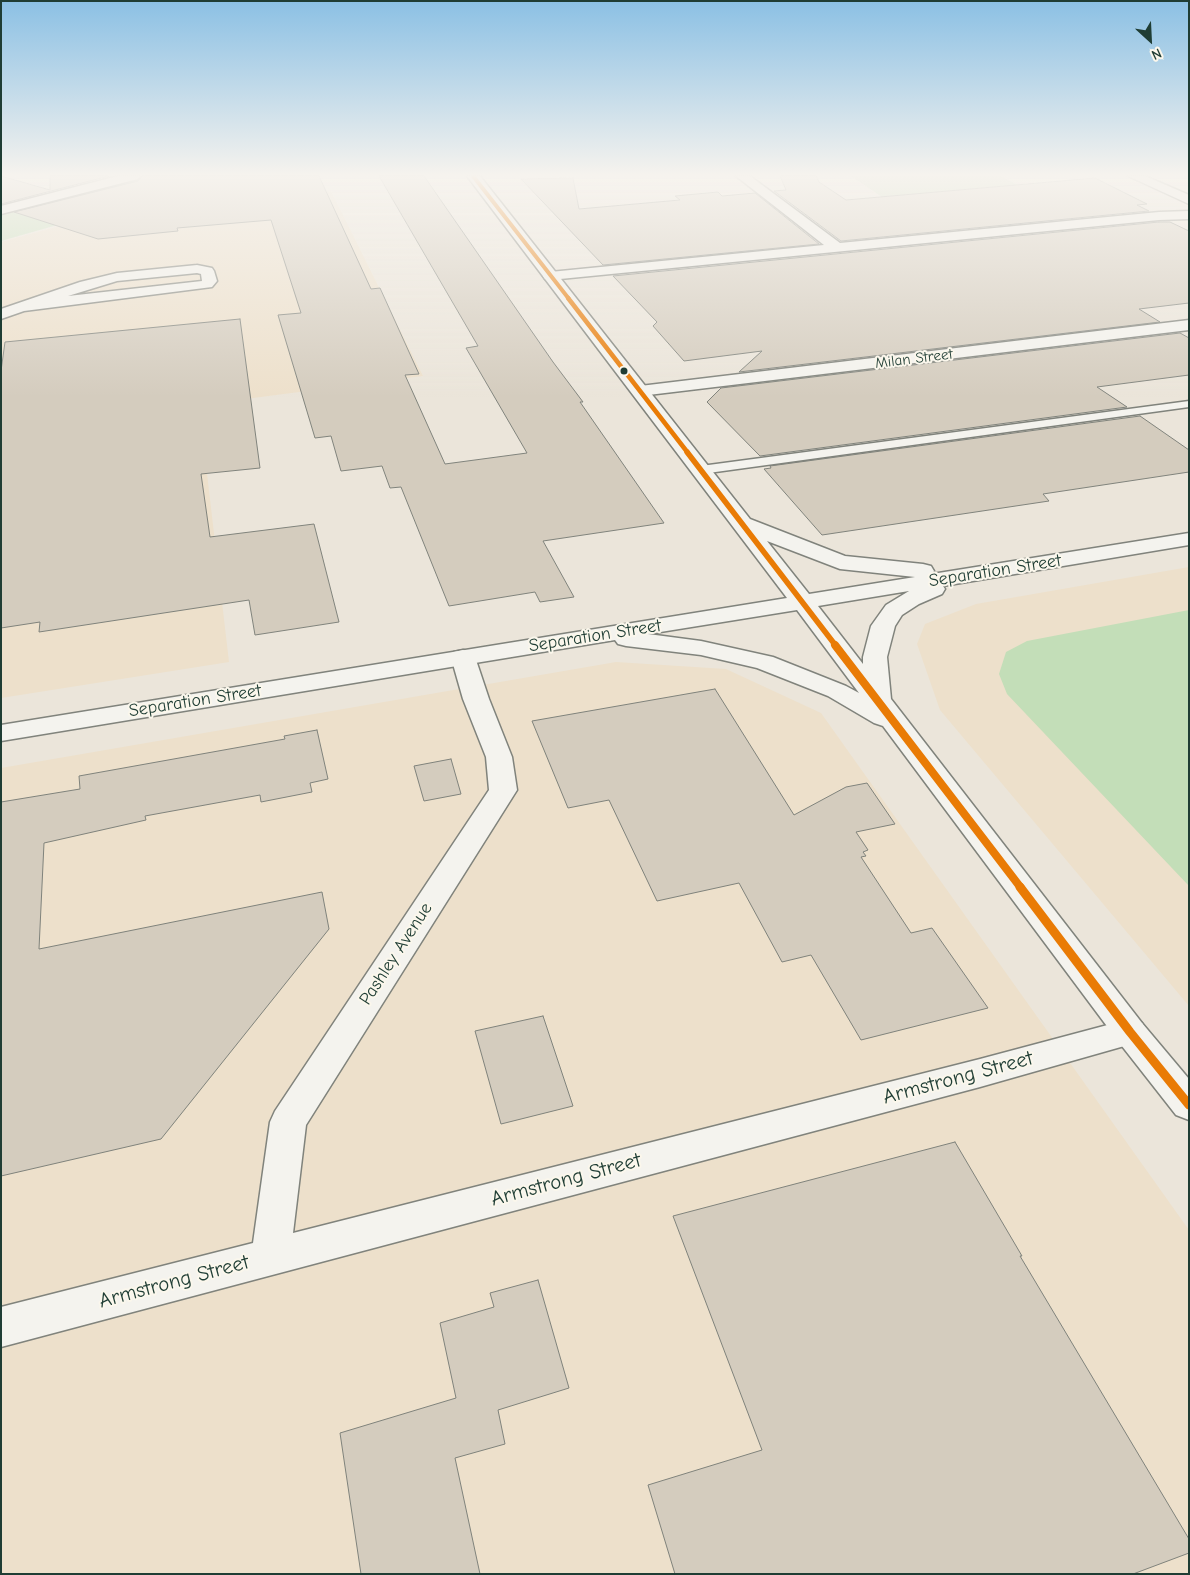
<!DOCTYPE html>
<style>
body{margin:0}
#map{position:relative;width:1190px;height:1575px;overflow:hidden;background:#ebe5da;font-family:"Comic Neue",sans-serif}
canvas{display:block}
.frame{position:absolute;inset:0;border:2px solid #1f3d34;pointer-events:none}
.north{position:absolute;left:1125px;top:15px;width:50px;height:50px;-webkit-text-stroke:4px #fbf7ec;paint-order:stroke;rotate:155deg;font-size:14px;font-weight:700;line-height:20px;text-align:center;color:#1f3d34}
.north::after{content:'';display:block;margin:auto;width:18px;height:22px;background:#1f3d34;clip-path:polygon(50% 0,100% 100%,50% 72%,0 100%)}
</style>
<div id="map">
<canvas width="1190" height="1575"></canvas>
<div class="frame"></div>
<div class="north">N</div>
</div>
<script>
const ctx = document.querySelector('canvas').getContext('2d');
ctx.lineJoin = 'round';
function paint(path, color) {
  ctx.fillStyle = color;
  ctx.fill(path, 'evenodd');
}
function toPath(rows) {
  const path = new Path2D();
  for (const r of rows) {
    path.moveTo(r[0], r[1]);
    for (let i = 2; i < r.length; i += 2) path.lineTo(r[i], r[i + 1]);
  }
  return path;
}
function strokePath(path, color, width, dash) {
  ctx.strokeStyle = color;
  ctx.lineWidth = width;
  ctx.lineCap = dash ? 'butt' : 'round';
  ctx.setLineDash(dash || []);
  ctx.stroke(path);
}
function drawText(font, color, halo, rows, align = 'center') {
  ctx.font = font + ' "Comic Neue",sans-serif';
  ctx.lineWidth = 4;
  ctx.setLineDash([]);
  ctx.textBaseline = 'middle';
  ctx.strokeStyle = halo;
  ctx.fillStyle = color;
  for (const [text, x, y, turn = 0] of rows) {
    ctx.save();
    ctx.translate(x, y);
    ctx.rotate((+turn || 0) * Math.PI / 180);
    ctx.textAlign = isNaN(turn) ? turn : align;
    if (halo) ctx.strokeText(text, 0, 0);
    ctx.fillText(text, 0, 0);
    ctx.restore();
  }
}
paint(toPath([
 [331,191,423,376,199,405,229,662,1,698,1,242,114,211],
 [1189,567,1189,1006,940,710,917,644,925,624,976,604],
 [616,662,726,669,821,713,1189,1230,1189,1574,1,1574,1,768]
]), '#ede0cb');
paint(toPath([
 [146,176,138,202,1,241,1,215],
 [851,176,1001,176,1077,217,1063,218,1003,186,882,197],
 [1189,610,1189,886,1007,694,999,674,1006,652,1027,641]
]), '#c3deb8');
const building = toPath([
 [1,176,50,190,50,176,109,176,1,204,1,176],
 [142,176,319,176,371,289,380,288,419,374,405,375,445,464,527,453,466,348,478,346,379,176,424,176,553,362,583,402,580,402,664,523,543,541,574,597,540,602,535,592,449,606,401,487,390,488,382,466,341,471,331,436,315,438,278,315,301,313,271,220,177,228,178,231,98,239,14,212,138,181,142,176],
 [780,176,816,176,819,182,846,200,1095,178,1147,204,1137,205,1149,211,841,241,774,191,786,190,780,176],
 [573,178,579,209,680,200,675,196,718,192,722,196,755,193,819,244,603,265,521,179,573,178],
 [1159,222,1170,222,1189,231,1189,303,1139,309,1160,322,739,372,762,351,684,361,653,326,657,322,613,276,1159,222],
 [240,319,260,468,201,474,210,537,314,524,339,622,255,635,249,600,39,632,40,622,1,628,1,371,5,342,240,319],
 [1180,333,1189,338,1189,375,1097,387,1127,407,760,456,707,402,721,388,1180,333],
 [1140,416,1189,450,1189,472,1043,494,1049,501,822,535,764,469,771,468,770,466,1140,416],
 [715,689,794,815,846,787,867,783,895,824,856,832,868,850,863,852,866,856,861,857,911,933,932,928,988,1008,861,1040,811,955,782,962,739,883,657,901,609,800,568,808,532,721,715,689],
 [317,730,328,779,310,783,312,792,261,802,260,795,145,816,146,820,44,843,39,949,322,892,329,929,161,1139,1,1176,1,802,80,789,79,776,285,739,284,736,317,730],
 [451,759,461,794,424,801,414,766,451,759],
 [543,1016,573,1106,501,1124,475,1031,543,1016],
 [955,1142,1022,1256,1020,1256,1189,1539,1189,1553,1133,1574,675,1574,648,1485,762,1450,673,1216,955,1142],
 [538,1280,569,1388,498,1410,505,1444,455,1458,480,1574,361,1574,340,1433,456,1398,440,1323,494,1307,490,1293,538,1280]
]);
paint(building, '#d4ccbe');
strokePath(building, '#80837c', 1);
const service = toPath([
 [1189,401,1189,407,701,474,695,470,701,466,1189,401]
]);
const minor = toPath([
 [118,176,140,176,138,179,1,214,1,206,118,176],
 [736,176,750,176,840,243,1159,212,1189,211,1189,219,1159,220,550,280,545,279,543,276,545,273,550,272,824,245,736,176],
 [1128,176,1145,176,1189,195,1189,204,1128,176],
 [197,265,212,268,214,271,217,281,212,287,24,311,1,319,1,309,80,282,117,273,197,265],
 [197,273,201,274,202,281,68,296,117,281,197,273],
 [1189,320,1189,330,640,396,634,395,631,391,634,387,640,386,1189,320],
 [463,650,472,652,475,657,489,699,512,757,517,790,306,1125,293,1233,980,1059,1130,1019,1142,1023,1147,1032,1142,1041,980,1087,1,1347,1,1307,253,1243,270,1122,275,1111,489,790,486,757,463,699,451,657,454,652,463,650]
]);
const secondary = toPath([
 [467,176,480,176,750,519,845,556,923,564,931,566,934,571,932,574,1189,533,1189,545,943,586,945,589,942,594,919,604,902,615,895,626,887,657,891,699,1142,1023,1189,1079,1189,1120,1176,1115,1118,1041,883,726,874,723,828,696,757,668,701,655,626,646,618,644,615,640,1,741,1,725,787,598,467,176],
 [767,541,840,569,915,577,809,594,767,541],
 [909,591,886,605,871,626,863,657,863,664,818,606,909,591],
 [797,610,859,693,846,686,773,657,701,641,648,634,797,610]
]);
strokePath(service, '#80837c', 3);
strokePath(minor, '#80837c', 3);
strokePath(secondary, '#80837c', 3);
paint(service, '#f4f3ee');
paint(minor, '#f4f3ee');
paint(secondary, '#f4f3ee');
strokePath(toPath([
 [473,176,569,299]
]), '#e97b05', 4);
strokePath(toPath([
 [568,298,688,453]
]), '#e97b05', 4.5);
strokePath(toPath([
 [687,452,836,646]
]), '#e97b05', 5.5);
strokePath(toPath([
 [835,645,1021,888]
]), '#e97b05', 8);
strokePath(toPath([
 [1020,887,1130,1032,1189,1105]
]), '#e97b05', 9);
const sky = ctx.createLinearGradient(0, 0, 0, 397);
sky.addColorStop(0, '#8bc0e4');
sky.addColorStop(0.44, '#f6f3ee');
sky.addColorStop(1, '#f6f3ee00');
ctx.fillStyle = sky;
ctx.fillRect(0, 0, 1190, 397);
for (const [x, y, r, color] of [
 [624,371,4.5,"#1f3d34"]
]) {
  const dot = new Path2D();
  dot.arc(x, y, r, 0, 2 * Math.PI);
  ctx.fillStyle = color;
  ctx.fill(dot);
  strokePath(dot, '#fbf7ec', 2);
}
drawText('15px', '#1f3d34', '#fbf7ec', [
 ["Milan Street",914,359,-7]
]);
drawText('18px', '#1f3d34', '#fbf7ec', [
 ["Separation Street",995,571,-9],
 ["Separation Street",595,636,-9],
 ["Separation Street",195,701,-9],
 ["Pashley Avenue",396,954,-57]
]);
drawText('21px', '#1f3d34', '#fbf7ec', [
 ["Armstrong Street",958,1078,-15],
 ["Armstrong Street",566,1180,-15],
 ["Armstrong Street",174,1282,-15]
]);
</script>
